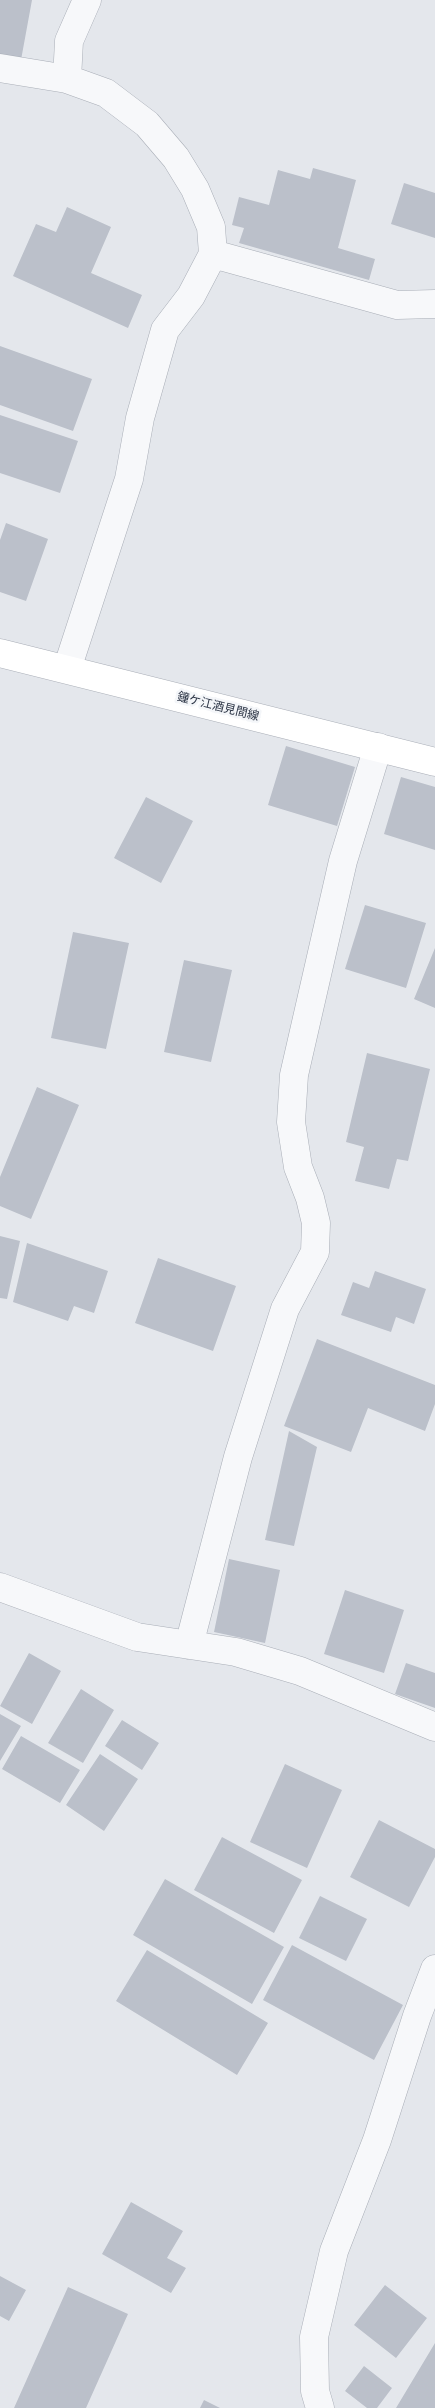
<!DOCTYPE html>
<meta charset="utf-8">
<style>
body{margin:0}
canvas{display:block;background:#e4e7ec}
</style>
<canvas width="435" height="2408"></canvas>
<script>
const ctx = document.querySelector('canvas').getContext('2d');
ctx.lineJoin = 'round';
function paint(path, color) {
  ctx.fillStyle = color;
  ctx.fill(path, 'evenodd');
}
function toPath(rows) {
  const path = new Path2D();
  for (const r of rows) {
    path.moveTo(r[0], r[1]);
    for (let i = 2; i < r.length; i += 2) path.lineTo(r[i], r[i + 1]);
  }
  return path;
}
function strokePath(path, color, width, dash) {
  ctx.strokeStyle = color;
  ctx.lineWidth = width;
  ctx.lineCap = dash ? 'butt' : 'round';
  ctx.setLineDash(dash || []);
  ctx.stroke(path);
}
function drawText(font, color, halo, rows, align = 'center') {
  ctx.font = font + ' "Archivo Narrow","Noto Sans JP",sans-serif';
  ctx.lineWidth = 5;
  ctx.setLineDash([]);
  ctx.textBaseline = 'middle';
  ctx.strokeStyle = halo;
  ctx.fillStyle = color;
  for (const [text, x, y, turn = 0] of rows) {
    ctx.save();
    ctx.translate(x, y);
    ctx.rotate((+turn || 0) * Math.PI / 180);
    ctx.textAlign = isNaN(turn) ? turn : align;
    if (halo) ctx.strokeText(text, 0, 0);
    ctx.fillText(text, 0, 0);
    ctx.restore();
  }
}
paint(toPath([
 [0,0,32,0,21,60,0,56],
 [313,168,356,180,338,248,375,259,369,280,239,243,244,228,232,225,239,197,269,205,278,170,310,179],
 [404,183,435,193,435,238,391,224],
 [67,207,111,227,91,273,142,295,128,328,13,276,36,224,56,232],
 [0,346,92,379,73,431,0,405],
 [0,415,78,441,60,493,0,473],
 [6,523,48,539,26,601,0,592,0,540],
 [286,746,355,767,337,826,268,805],
 [401,777,435,787,435,850,384,834],
 [146,797,193,821,161,883,114,858],
 [365,905,426,923,406,988,345,969],
 [73,932,129,943,106,1049,51,1038],
 [435,948,435,1008,414,999],
 [184,960,232,970,211,1062,164,1052],
 [367,1053,430,1069,408,1161,397,1159,389,1189,355,1181,364,1147,346,1142],
 [37,1087,79,1105,31,1219,0,1206,0,1177],
 [0,1236,20,1241,7,1299,0,1298],
 [27,1243,108,1271,94,1313,74,1306,68,1321,13,1302],
 [158,1258,236,1286,213,1351,135,1323],
 [375,1271,426,1289,414,1324,396,1317,391,1332,341,1315,353,1282,369,1288],
 [317,1339,435,1385,435,1404,425,1431,368,1408,351,1452,284,1426],
 [289,1431,317,1447,294,1546,265,1540],
 [229,1559,280,1570,265,1643,214,1632],
 [345,1590,404,1610,384,1673,324,1654],
 [29,1653,61,1671,32,1724,0,1706],
 [406,1663,435,1673,435,1708,395,1694],
 [81,1689,114,1710,83,1763,48,1743],
 [0,1714,21,1726,0,1761],
 [122,1720,159,1743,142,1770,105,1746],
 [21,1736,80,1770,60,1803,2,1769],
 [100,1754,138,1779,104,1831,66,1805],
 [285,1764,342,1790,307,1868,250,1842],
 [379,1820,435,1849,435,1857,409,1907,350,1877],
 [222,1837,302,1880,274,1933,194,1890],
 [165,1879,284,1947,252,2004,133,1935],
 [320,1896,367,1919,346,1961,299,1938],
 [292,1945,403,2005,374,2060,263,2000],
 [147,1950,268,2023,237,2075,116,2001],
 [131,2202,183,2231,167,2258,186,2268,171,2293,102,2254],
 [0,2276,26,2290,9,2321,0,2316],
 [385,2285,427,2318,396,2358,354,2325],
 [68,2287,128,2314,86,2408,14,2408],
 [435,2343,435,2408,396,2408],
 [364,2366,392,2388,377,2408,367,2408,345,2391],
 [204,2400,220,2408,200,2408]
]), '#bbc0ca');
const minor = toPath([
 [0,68,67,79,106,93,147,124,176,158,195,189,211,227,213,254,191,296,165,330,140,418,129,479,67,669],
 [67,79,69,41,87,0],
 [213,254,397,305,435,304],
 [0,1587,137,1637,236,1652,300,1671,435,1727],
 [189,1645,238,1457,285,1309,315,1252,316,1223,310,1198,298,1167,291,1122,294,1075,343,861,378,747],
 [320,2408,315,2391,314,2337,334,2251,377,2140,417,2016,435,1969]
]);
const secondary = toPath([
 [0,653,435,762]
]);
strokePath(minor, '#a9aeb7', 29);
strokePath(secondary, '#a9aeb7', 29);
strokePath(minor, '#f7f8fa', 28);
strokePath(secondary, '#fff', 28);
drawText('12px', '#2b3445', '#f4f6f9', [
 ["鐘ケ江酒見間線",218,707,14]
]);
</script>
